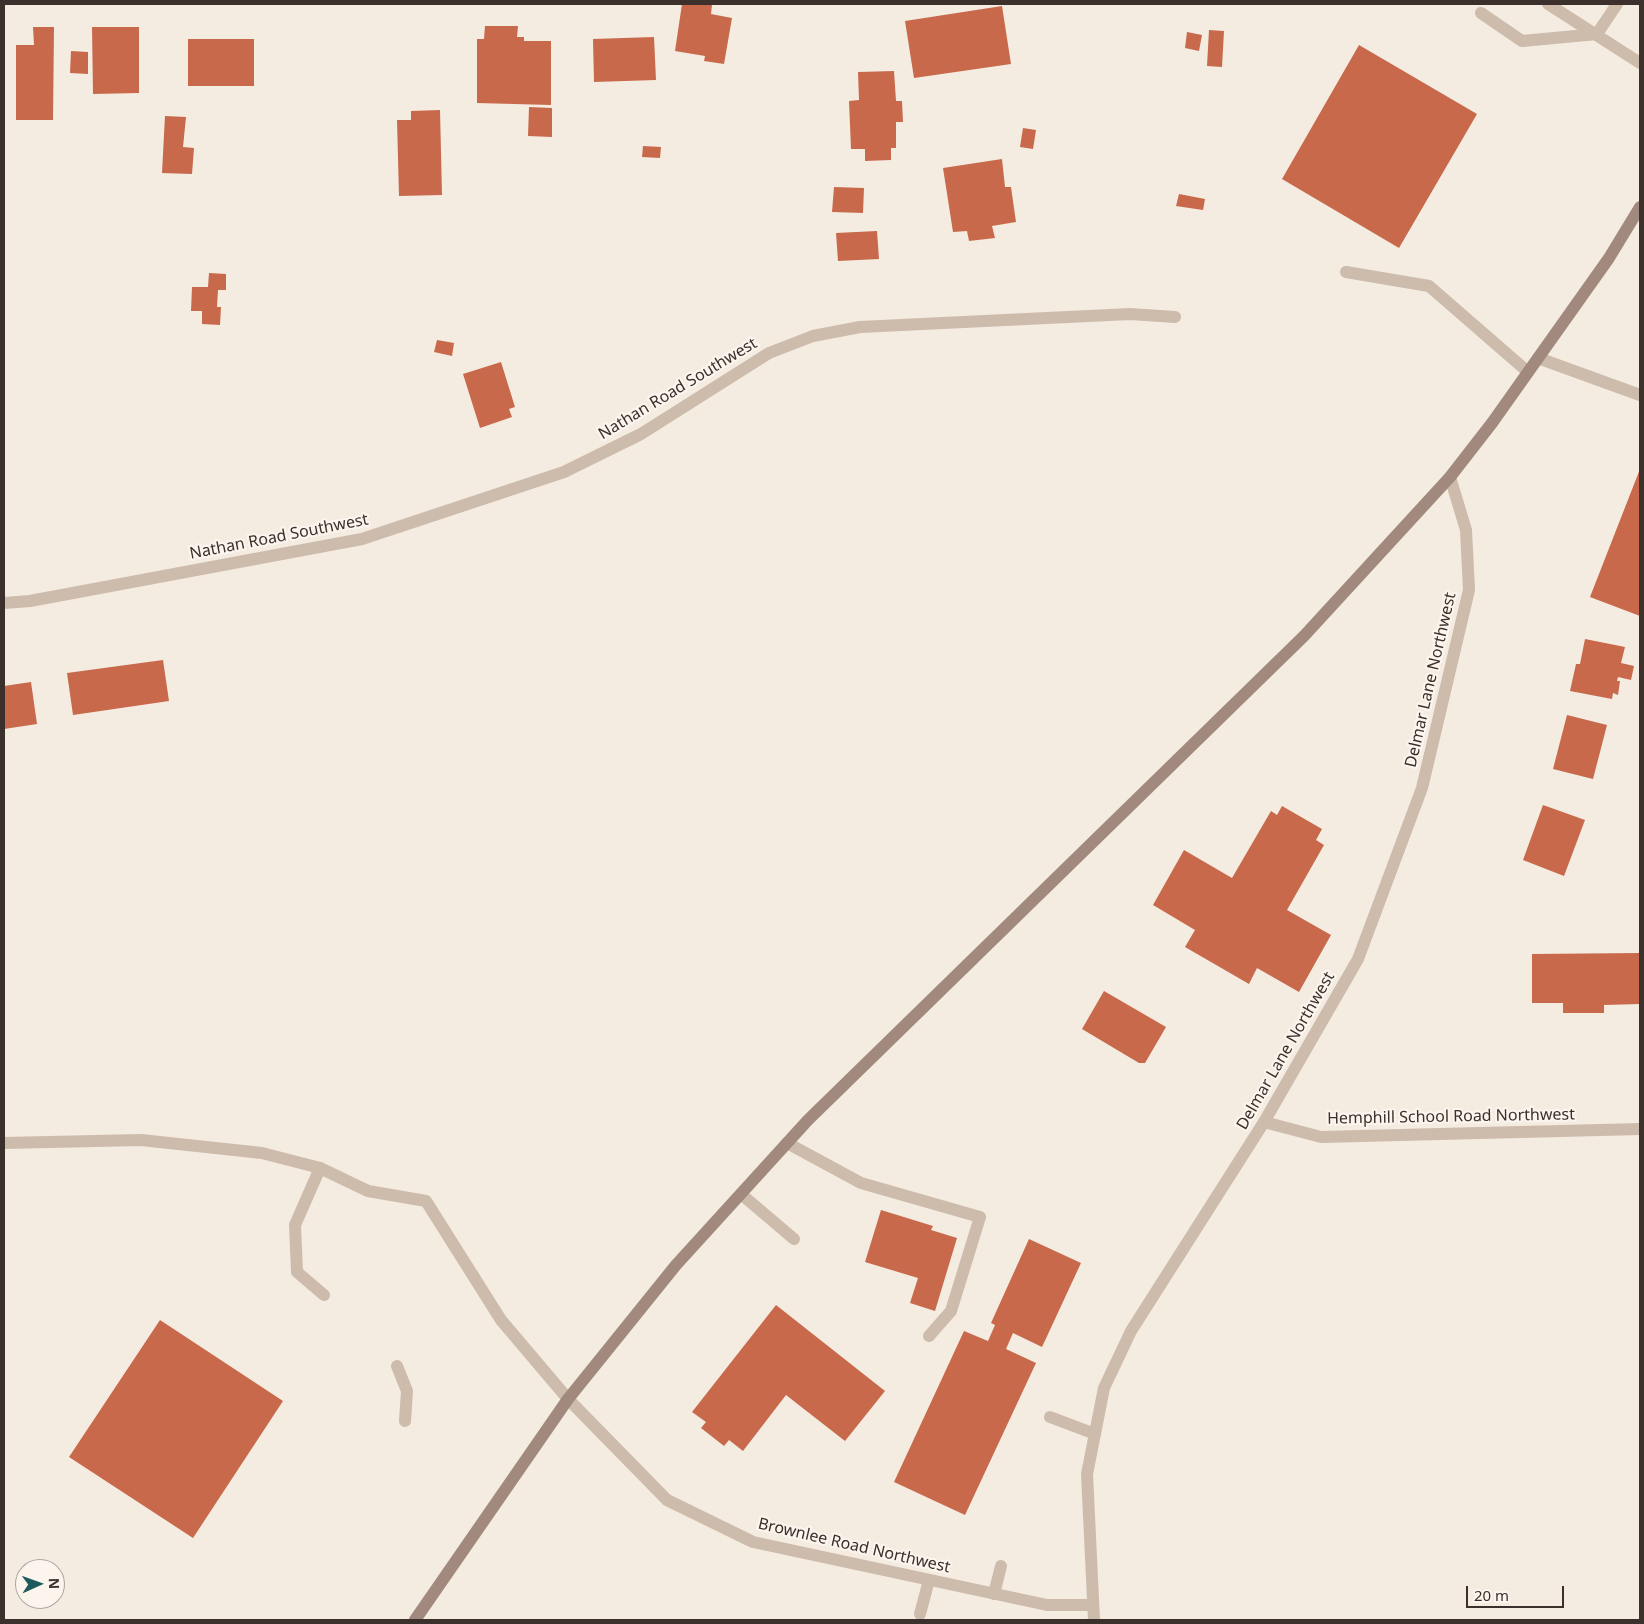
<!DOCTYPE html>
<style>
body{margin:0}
#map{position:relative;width:1644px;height:1624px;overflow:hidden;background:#f4ebe1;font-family:"Noto Sans",sans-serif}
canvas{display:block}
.frame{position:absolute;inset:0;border:5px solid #3b302b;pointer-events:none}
.north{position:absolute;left:15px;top:1559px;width:50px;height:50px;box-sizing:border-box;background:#fbf5ee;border:1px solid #aea6a0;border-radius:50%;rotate:88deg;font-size:14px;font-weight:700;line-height:20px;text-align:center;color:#3b302b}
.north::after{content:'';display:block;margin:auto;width:18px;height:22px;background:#1f5a5e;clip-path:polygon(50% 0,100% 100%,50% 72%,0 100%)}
.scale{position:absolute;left:1466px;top:1586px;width:98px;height:22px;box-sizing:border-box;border:2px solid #3b302b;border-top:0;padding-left:6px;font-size:15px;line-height:18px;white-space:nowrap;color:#3b302b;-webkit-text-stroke:4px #fbf5ee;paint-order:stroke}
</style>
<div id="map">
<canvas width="1644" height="1624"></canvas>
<div class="frame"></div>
<div class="north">N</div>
<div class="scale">20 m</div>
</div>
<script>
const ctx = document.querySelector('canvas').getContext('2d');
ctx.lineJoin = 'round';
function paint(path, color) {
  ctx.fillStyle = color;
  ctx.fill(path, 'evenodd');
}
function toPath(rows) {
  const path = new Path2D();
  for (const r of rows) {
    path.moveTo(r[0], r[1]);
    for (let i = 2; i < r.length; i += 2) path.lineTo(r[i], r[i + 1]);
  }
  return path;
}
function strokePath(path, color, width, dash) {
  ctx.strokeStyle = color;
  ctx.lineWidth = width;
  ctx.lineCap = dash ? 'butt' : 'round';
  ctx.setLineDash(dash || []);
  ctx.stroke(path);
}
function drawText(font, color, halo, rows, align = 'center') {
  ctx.font = font + ' "Noto Sans",sans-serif';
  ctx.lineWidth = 4.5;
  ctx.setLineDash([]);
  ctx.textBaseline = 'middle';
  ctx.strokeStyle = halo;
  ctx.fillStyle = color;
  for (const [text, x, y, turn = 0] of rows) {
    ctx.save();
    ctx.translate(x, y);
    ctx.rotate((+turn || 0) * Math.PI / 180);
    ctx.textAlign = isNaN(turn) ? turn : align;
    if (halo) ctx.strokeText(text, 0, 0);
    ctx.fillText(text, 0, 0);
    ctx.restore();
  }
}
paint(toPath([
 [682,4,712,5,711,14,732,18,724,64,704,61,705,56,675,51],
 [1002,6,1011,64,914,78,905,21],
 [485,26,518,26,517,37,524,37,524,41,551,41,551,105,477,103,477,39,484,39],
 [33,27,54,27,53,120,16,120,16,45,34,45],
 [92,27,139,27,139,93,93,94],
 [1209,30,1224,31,1222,67,1207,66],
 [1187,32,1202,35,1199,51,1185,48],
 [654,37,656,80,594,82,593,39],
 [188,39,254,39,254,86,188,86],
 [1359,45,1477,114,1399,248,1282,179],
 [71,51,88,52,88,74,70,73],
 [894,71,896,101,902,101,903,122,896,122,896,148,891,148,891,160,865,161,865,149,851,149,849,101,859,100,858,72],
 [529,107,552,108,552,137,528,136],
 [440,110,442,195,399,196,397,120,411,120,411,111],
 [165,116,186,117,183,147,194,148,192,174,162,173],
 [1023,128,1036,130,1033,149,1020,147],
 [643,146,661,147,660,158,642,157],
 [1002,159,1005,187,1011,187,1016,222,992,226,995,238,969,241,967,231,953,232,943,168],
 [834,187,864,188,863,213,832,212],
 [1179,194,1205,199,1203,210,1176,206],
 [877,231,879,259,838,261,836,233],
 [209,273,226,274,226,290,218,290,217,307,221,307,220,325,202,324,202,311,191,311,192,287,208,287],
 [437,340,454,343,452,356,434,352],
 [501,362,515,407,509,409,512,417,480,428,463,374],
 [1640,469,1640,616,1590,597],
 [1585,639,1625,647,1621,663,1634,666,1631,680,1618,677,1617,681,1620,681,1618,695,1613,693,1612,699,1570,691,1576,664,1580,664],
 [163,660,169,701,73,715,67,673],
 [31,682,37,724,4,729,4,686],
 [1567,715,1607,725,1593,779,1553,769],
 [1543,805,1585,820,1564,876,1523,860],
 [1282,806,1322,829,1316,840,1324,845,1287,910,1331,935,1299,992,1257,968,1249,984,1185,947,1195,930,1153,905,1184,850,1232,878,1271,811,1277,815],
 [1640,953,1640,1004,1604,1005,1604,1013,1563,1013,1563,1003,1532,1003,1532,954],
 [1104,991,1166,1027,1145,1063,1139,1063,1082,1029],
 [881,1210,933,1226,931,1230,957,1238,935,1311,910,1303,918,1278,865,1262],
 [1029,1239,1081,1263,1042,1347,1013,1333,1006,1349,1036,1363,965,1515,894,1482,964,1331,988,1341,995,1325,991,1323],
 [776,1305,885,1391,845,1441,786,1395,743,1451,729,1440,724,1446,701,1428,706,1422,692,1412],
 [160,1320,283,1401,193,1538,69,1457]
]), '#c8694b');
strokePath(toPath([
 [1548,4,1640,63],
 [1481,13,1522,41,1597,34],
 [1597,34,1617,4],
 [1346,272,1429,286,1528,372],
 [1538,358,1640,395],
 [787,1143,861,1183,980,1217,951,1311,929,1336],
 [320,1168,295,1225,297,1272,324,1295],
 [741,1194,794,1239],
 [397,1366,407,1391,405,1421],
 [1050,1417,1095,1434],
 [994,1594,1001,1566],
 [920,1614,929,1580]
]), '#cdbbac', 12);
strokePath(toPath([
 [4,603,30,601,362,539,564,472,641,434,769,353,813,336,860,327,1130,314,1175,317],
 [1264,1122,1321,1137,1640,1129],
 [4,1143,141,1140,262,1153,320,1168,368,1191,426,1201,501,1320,568,1399]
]), '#cdbbac', 12);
strokePath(toPath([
 [568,1399,667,1500,753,1542,1047,1605,1093,1605],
 [1094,1620,1087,1474,1104,1388,1131,1331,1264,1122,1358,959,1422,788,1469,590,1466,530,1450,477]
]), '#cdbbac', 12);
strokePath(toPath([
 [415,1620,568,1399,676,1265,808,1120,1304,636,1450,477,1492,423,1609,258,1640,207]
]), '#a18a7d', 12);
drawText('16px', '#3b302b', '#fbf5ee', [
 ["Nathan Road Southwest",678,389,-31],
 ["Nathan Road Southwest",279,537,-11],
 ["Delmar Lane Northwest",1431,680,-77],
 ["Delmar Lane Northwest",1286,1051,-60],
 ["Hemphill School Road Northwest",1451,1117,-1],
 ["Brownlee Road Northwest",854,1546,13]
]);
</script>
